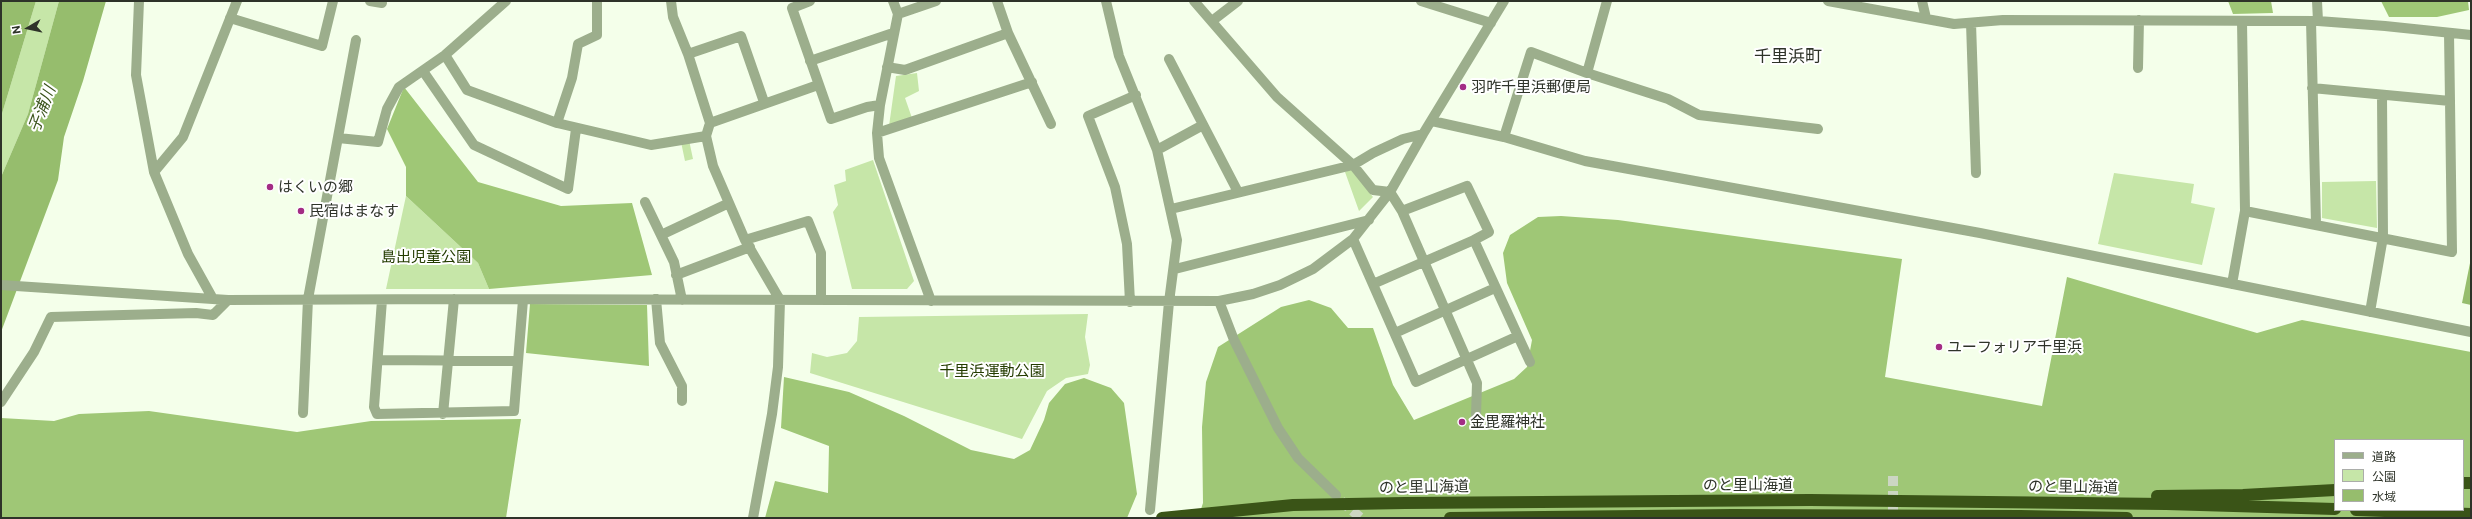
<!DOCTYPE html>
<meta charset="utf-8">
<style>
body{margin:0}
#map{position:relative;width:2472px;height:519px;overflow:hidden;background:#f4ffea;font-family:Commissioner,"Noto Sans JP",sans-serif}
canvas{display:block}
.frame{position:absolute;inset:0;border:2px solid #2e3329;pointer-events:none}
.legend{position:absolute;left:2334px;top:439px;width:130px;height:72px;box-sizing:border-box;background:#fff;border:1px solid #abada9;margin:0;padding:5px 7px;list-style:none;font-size:12px;color:#2e3329}
.legend li{display:flex;align-items:center;gap:8px;height:20px}
.legend b{width:20px;border:1px solid #abada9}
.north{position:absolute;left:8px;top:8px;width:40px;height:40px;-webkit-text-stroke:3px #fff;paint-order:stroke;rotate:261deg;font-size:11px;font-weight:700;line-height:16px;text-align:center;color:#2e3329}
.north::after{content:'';display:block;margin:auto;width:14px;height:18px;background:#2e3329;clip-path:polygon(50% 0,100% 100%,50% 72%,0 100%)}
</style>
<div id="map">
<canvas width="2472" height="519"></canvas>
<div class="frame"></div>
<ul class="legend">
<li><b style="height:5px;background:#9cae8c"></b>道路</li>
<li><b style="height:11px;background:#c6e6a8"></b>公園</li>
<li><b style="height:11px;background:#96bd6d"></b>水域</li>
</ul>
<div class="north">N</div>
</div>
<script>
const ctx = document.querySelector('canvas').getContext('2d');
ctx.lineJoin = 'round';
function paint(path, color) {
  ctx.fillStyle = color;
  ctx.fill(path, 'evenodd');
}
function toPath(rows) {
  const path = new Path2D();
  for (const r of rows) {
    path.moveTo(r[0], r[1]);
    for (let i = 2; i < r.length; i += 2) path.lineTo(r[i], r[i + 1]);
  }
  return path;
}
function strokePath(path, color, width, dash) {
  ctx.strokeStyle = color;
  ctx.lineWidth = width;
  ctx.lineCap = dash ? 'butt' : 'round';
  ctx.setLineDash(dash || []);
  ctx.stroke(path);
}
function drawText(font, color, halo, rows, align = 'center') {
  ctx.font = font + ' Commissioner,"Noto Sans JP",sans-serif';
  ctx.lineWidth = 4;
  ctx.setLineDash([]);
  ctx.textBaseline = 'middle';
  ctx.strokeStyle = halo;
  ctx.fillStyle = color;
  for (const [text, x, y, turn = 0] of rows) {
    ctx.save();
    ctx.translate(x, y);
    ctx.rotate((+turn || 0) * Math.PI / 180);
    ctx.textAlign = isNaN(turn) ? turn : align;
    if (halo) ctx.strokeText(text, 0, 0);
    ctx.fillText(text, 0, 0);
    ctx.restore();
  }
}
paint(toPath([
 [36,1,59,1,28,114,1,177,1,117],
 [917,73,919,91,905,98,912,118,889,126,896,76],
 [689,140,693,159,685,161,681,142],
 [873,160,914,281,907,289,852,289,833,212,838,205,834,185,846,181,845,170],
 [1351,169,1373,197,1359,211,1345,172],
 [2114,173,2194,184,2191,203,2215,208,2202,265,2098,244],
 [2376,181,2377,228,2322,218,2322,182],
 [406,196,478,263,489,289,386,289],
 [1088,314,1085,337,1090,365,1088,374,1066,378,1047,391,1022,439,810,373,812,353,827,357,847,353,857,341,859,317]
]), '#c6e6a8');
paint(toPath([
 [2228,1,2271,1,2273,13,2233,14],
 [2381,1,2468,1,2469,10,2437,17,2389,17],
 [404,87,478,182,561,206,632,203,652,275,489,289,478,263,406,196,406,167,387,129],
 [1561,216,1618,220,1902,259,1885,377,2042,406,2067,277,2257,333,2302,320,2471,352,2471,518,1198,518,1203,503,1202,427,1206,382,1218,347,1281,307,1309,300,1331,308,1348,328,1373,328,1393,385,1414,420,1514,379,1527,367,1532,340,1507,283,1503,253,1510,235,1538,217],
 [2335,440,2463,440,2463,510,2335,510],
 [530,304,647,305,649,366,526,353],
 [784,377,849,392,904,416,971,450,1014,459,1030,450,1044,420,1049,403,1065,384,1084,378,1111,388,1124,403,1137,494,1127,518,765,518,775,481,828,493,829,446,781,428],
 [149,411,297,432,371,421,521,419,506,518,1,518,1,418,54,421,79,414]
]), '#9fc776');
paint(toPath([
 [1,1,36,1,1,117],
 [59,1,106,1,83,81,64,137,58,180,1,332,1,177,28,114],
 [2471,258,2471,305,2462,303]
]), '#96bd6d');
strokePath(toPath([
 [1893,476,1893,518],
 [1341,501,1361,518]
]), '#ccd6c3', 10, [10, 5]);
strokePath(toPath([
 [139,1,136,75,154,172,188,254,213,299],
 [370,1,382,3],
 [671,1,673,17,688,54,710,123,706,136,713,166,745,240,780,300,778,367,772,414,753,518],
 [810,1,792,8,831,119,867,107,880,105],
 [893,1,898,14,880,105,877,133,879,158,931,301],
 [997,1,1008,33,1051,124],
 [1106,1,1119,56,1157,150,1177,240,1169,302,1150,510],
 [1194,1,1277,97,1353,165,1373,190,1390,192,1402,211,1477,383,1476,416],
 [1421,1,1491,23],
 [1828,1,1954,24,2003,20,2318,21,2385,26,2471,35],
 [1922,1,1926,18],
 [2317,1,2318,21],
 [898,14,936,1],
 [230,18,322,46,333,1],
 [1212,21,1238,1],
 [2311,21,2316,224],
 [1971,23,1976,173],
 [688,54,741,36,764,102],
 [445,55,467,90,557,123,651,145,706,136],
 [1169,59,1238,192],
 [810,61,893,33],
 [887,67,905,70,1008,33],
 [2138,68,2139,20],
 [423,71,474,145,568,189,576,129],
 [1587,73,1607,1],
 [2312,88,2450,101,2449,33],
 [1432,121,1504,137,1585,161,1980,233,2471,332],
 [557,123,572,78,578,44,597,35,597,1],
 [710,123,818,85],
 [877,133,1032,82],
 [1504,137,1531,52,1587,73,1668,99,1699,115,1818,129],
 [338,138,378,142,387,109,399,87,445,55,506,1],
 [1157,150,1203,125],
 [154,172,183,137,237,1],
 [645,202,674,262,682,300],
 [1171,209,1353,165,1373,153,1403,139,1423,134],
 [1402,211,1467,186,1489,232,1474,240],
 [2245,211,2452,252,2450,101],
 [661,235,729,203],
 [1353,239,1416,382,1518,336,1474,240,1373,284],
 [745,240,808,221,821,253,821,300],
 [1175,269,1369,220],
 [676,275,750,247],
 [2232,284,2245,211,2242,21],
 [1,285,228,300,454,299,1219,301,1253,294,1280,285,1313,269,1353,239,1390,192,1423,134,1504,1],
 [656,299,660,343,682,386,682,401],
 [382,300,374,407,377,414,514,411,523,300],
 [1219,301,1234,340,1278,428,1298,458,1336,495],
 [1130,302,1127,244,1115,187,1088,116,1136,95],
 [2370,312,2383,237,2382,95],
 [1395,333,1495,288],
 [1518,336,1530,362],
 [378,360,518,361],
 [1,402,34,352,51,317,196,313,213,315,228,300],
 [303,413,308,299,356,40],
 [443,414,454,299]
]), '#9cae8c', 10);
strokePath(toPath([
 [2463,483,2471,483],
 [2157,496,2243,495,2335,490],
 [2356,510,2471,514],
 [1162,518,1293,505,1405,503,1810,500,2166,504,2335,509],
 [1450,518,1732,515,2020,516,2127,518]
]), '#3a5417', 12);
for (const [x, y, r, color] of [
 [1463,87,4,"#a32c84"],
 [270,187,4,"#a32c84"],
 [301,211,4,"#a32c84"],
 [1939,347,4,"#a32c84"],
 [1462,422,4,"#a32c84"]
]) {
  const dot = new Path2D();
  dot.arc(x, y, r, 0, 2 * Math.PI);
  ctx.fillStyle = color;
  ctx.fill(dot);
  strokePath(dot, '#fff', 1.5);
}
drawText('15px', '#2e3329', '#fff', [
 ["羽咋千里浜郵便局",1471,87],
 ["はくいの郷",278,187],
 ["民宿はまなす",309,211],
 ["ユーフォリア千里浜",1947,347],
 ["金毘羅神社",1470,422]
], 'left');
drawText('15px', '#243c00', '#fff', [
 ["島出児童公園",426,257],
 ["千里浜運動公園",992,371]
]);
drawText('15px', '#2e3329', '#fff', [
 ["のと里山海道",1748,485],
 ["のと里山海道",1424,487,-1],
 ["のと里山海道",2073,487,1]
]);
drawText('italic 16px', '#39521a', '#fff', [
 ["子浦川",42,109,-69]
]);
drawText('17px', '#2e3329', '#fff', [
 ["千里浜町",1788,56]
]);
</script>
